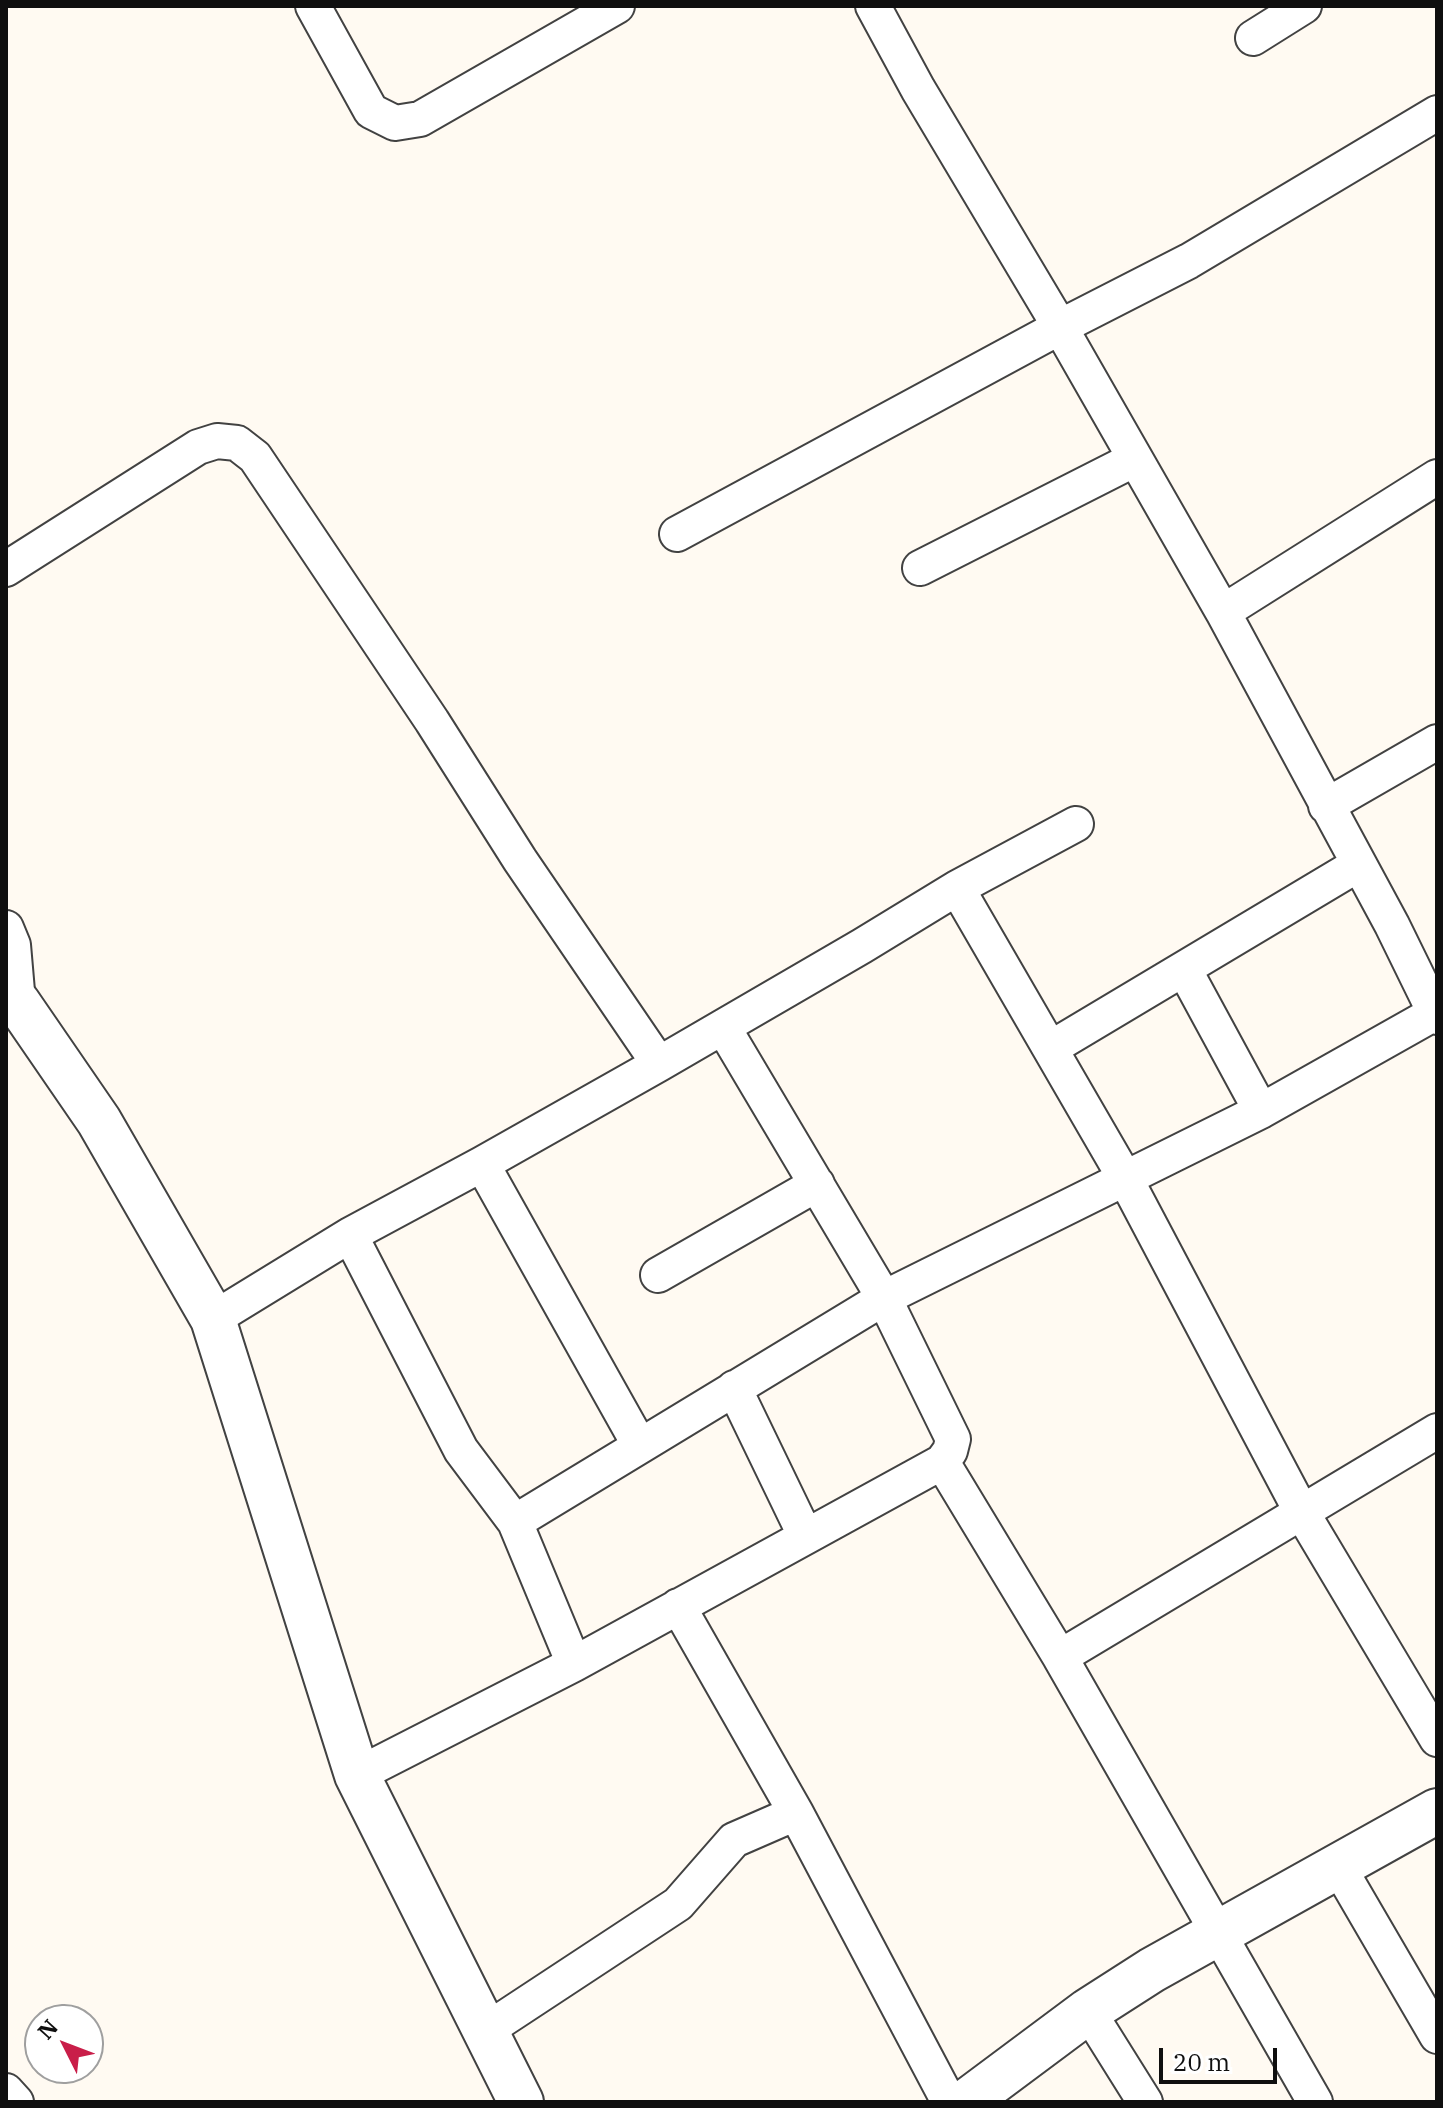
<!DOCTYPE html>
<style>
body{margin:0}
#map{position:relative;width:1443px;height:2108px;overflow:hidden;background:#fffaf2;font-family:"IBM Plex Serif",serif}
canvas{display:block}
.frame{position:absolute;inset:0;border:8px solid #0f0f0f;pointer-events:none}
.north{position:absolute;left:24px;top:2004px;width:80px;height:80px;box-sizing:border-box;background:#fff;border:2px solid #9f9f9f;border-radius:50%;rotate:312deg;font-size:22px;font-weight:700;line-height:32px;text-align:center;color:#0f0f0f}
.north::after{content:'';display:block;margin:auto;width:28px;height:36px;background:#c91e49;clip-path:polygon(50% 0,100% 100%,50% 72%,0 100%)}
.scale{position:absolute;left:1159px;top:2048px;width:118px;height:36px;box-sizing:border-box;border:4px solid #0f0f0f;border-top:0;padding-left:10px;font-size:24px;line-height:28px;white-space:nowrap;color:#0f0f0f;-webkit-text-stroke:6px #fff;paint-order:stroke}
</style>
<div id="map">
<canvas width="1443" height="2108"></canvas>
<div class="frame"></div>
<div class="north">N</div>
<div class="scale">20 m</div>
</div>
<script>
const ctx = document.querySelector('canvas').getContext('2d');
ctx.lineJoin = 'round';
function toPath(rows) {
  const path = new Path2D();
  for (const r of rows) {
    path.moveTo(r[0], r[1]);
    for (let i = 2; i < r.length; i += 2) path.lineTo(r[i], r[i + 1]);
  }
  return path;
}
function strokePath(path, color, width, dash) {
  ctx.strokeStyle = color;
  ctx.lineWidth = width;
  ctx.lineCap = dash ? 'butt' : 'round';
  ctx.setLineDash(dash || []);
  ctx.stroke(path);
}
const minor = toPath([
 [313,6,371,111,395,123,420,119,617,6],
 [873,6,918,89,1060,327,1223,612,1392,925,1437,1017],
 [1253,38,1304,6],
 [677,534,1060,327,1189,261,1437,113],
 [920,568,1135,459],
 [6,569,198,447,217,441,237,443,255,457,432,721,520,860,659,1064],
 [1223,612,1437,477],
 [1326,806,1437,742],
 [957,888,1125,1178,1301,1511,1437,1739],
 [6,928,13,945,18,1003],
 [1184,969,1261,1111],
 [1051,1048,1359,864],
 [482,1164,640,1446],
 [350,1235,461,1450,515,1522,574,1664],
 [658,1275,817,1184],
 [213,1319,350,1235,482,1164,659,1064,862,946,957,888,1076,824],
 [734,1388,805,1535],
 [942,1462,1060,1657,1315,2102],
 [515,1522,884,1298,1261,1111,1435,1013],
 [678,1606,796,1813,949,2102],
 [1060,1657,1437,1431],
 [357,1775,574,1664,942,1462,950,1451,953,1439,884,1298,723,1027],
 [1338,1866,1437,2036],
 [1088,2011,1145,2102],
 [485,2031,678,1904,734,1840,796,1813],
 [6,2091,16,2102]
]);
const tertiary = toPath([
 [6,992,18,1003,99,1121,213,1319,357,1775,521,2102],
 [966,2102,1088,2011,1152,1970,1437,1811]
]);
strokePath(minor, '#424242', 38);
strokePath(tertiary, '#424242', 48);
strokePath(minor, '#fff', 34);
strokePath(tertiary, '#fff', 44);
</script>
